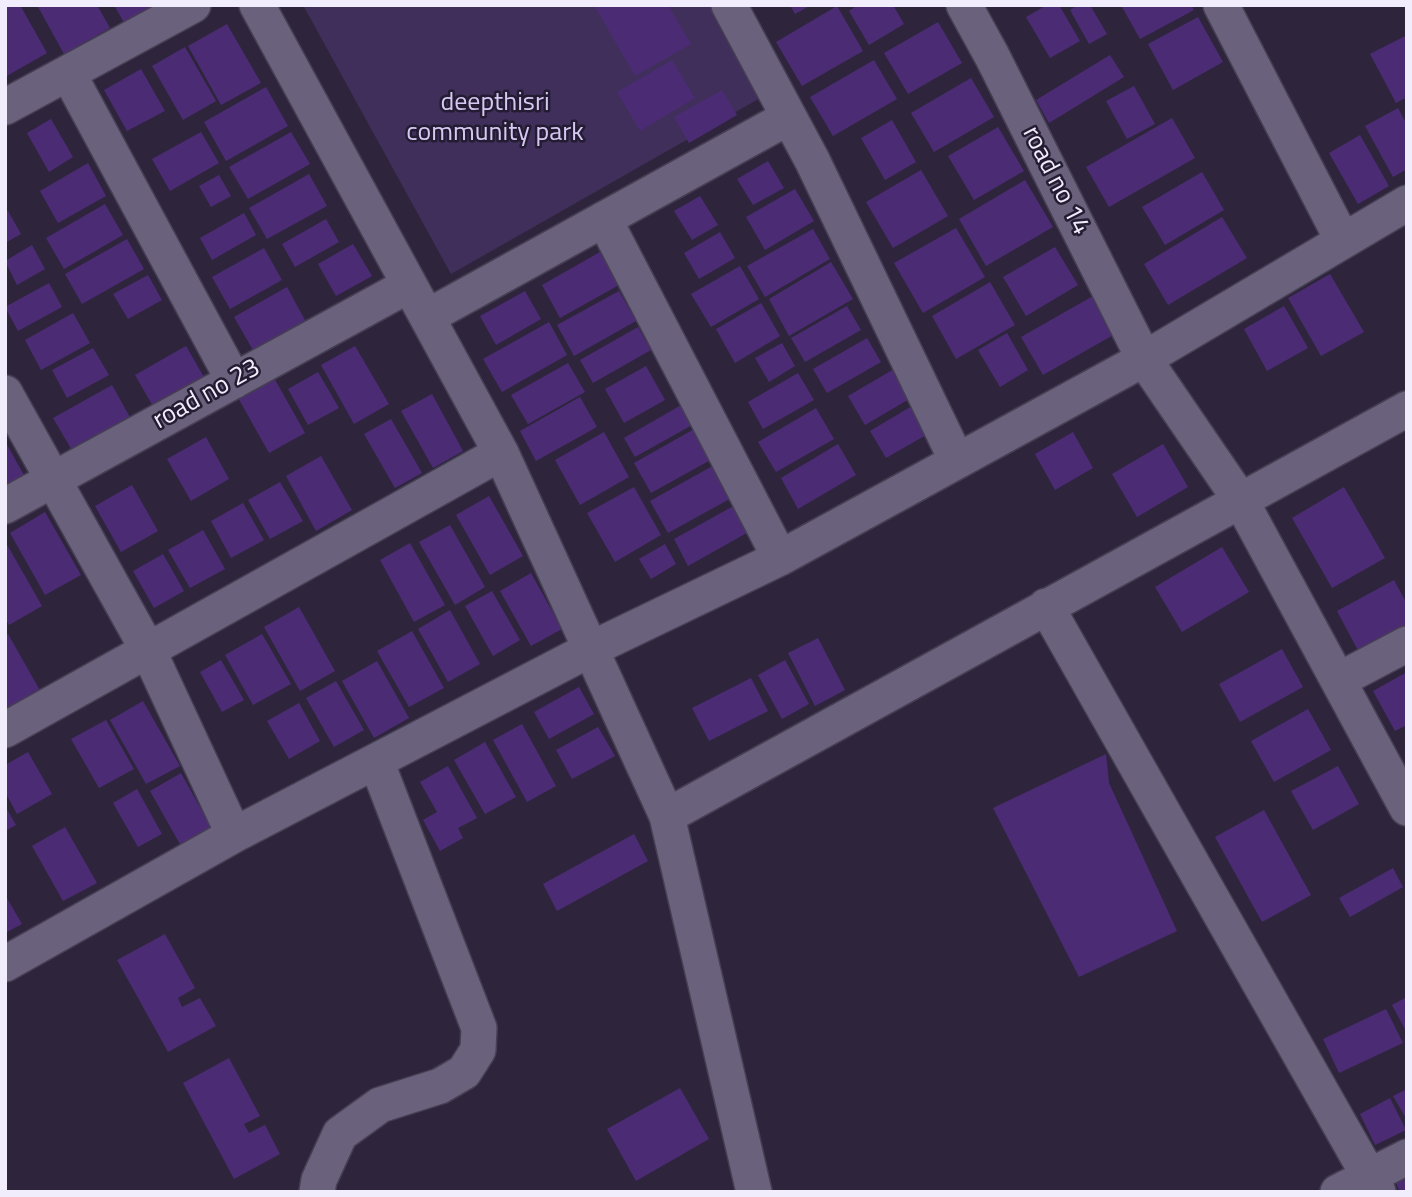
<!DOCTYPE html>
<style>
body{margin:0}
#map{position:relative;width:1412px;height:1197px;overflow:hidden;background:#2e253d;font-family:"Titillium Web",sans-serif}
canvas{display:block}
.frame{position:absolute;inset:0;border:7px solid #f2edfd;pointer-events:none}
</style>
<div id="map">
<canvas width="1412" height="1197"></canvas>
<div class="frame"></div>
</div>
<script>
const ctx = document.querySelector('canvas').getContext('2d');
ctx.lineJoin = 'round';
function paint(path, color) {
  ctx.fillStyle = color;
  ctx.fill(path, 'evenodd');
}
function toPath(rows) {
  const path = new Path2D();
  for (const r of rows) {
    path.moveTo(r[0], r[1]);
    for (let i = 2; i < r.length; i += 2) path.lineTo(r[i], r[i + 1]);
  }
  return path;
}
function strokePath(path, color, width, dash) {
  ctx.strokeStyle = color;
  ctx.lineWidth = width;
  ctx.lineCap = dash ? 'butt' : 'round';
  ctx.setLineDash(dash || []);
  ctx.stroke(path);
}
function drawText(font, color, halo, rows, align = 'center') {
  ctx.font = font + ' "Titillium Web",sans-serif';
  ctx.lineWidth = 5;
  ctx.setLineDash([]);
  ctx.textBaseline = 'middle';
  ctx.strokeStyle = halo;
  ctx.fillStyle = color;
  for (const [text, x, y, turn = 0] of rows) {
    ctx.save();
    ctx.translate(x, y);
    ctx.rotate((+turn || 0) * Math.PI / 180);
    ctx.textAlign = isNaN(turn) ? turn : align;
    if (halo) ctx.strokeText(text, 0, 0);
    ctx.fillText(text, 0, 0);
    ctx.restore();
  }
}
paint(toPath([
 [303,5,721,5,769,93,451,274]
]), '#3f2f5a');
paint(toPath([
 [5,5,20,5,47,53,5,77],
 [37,5,97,5,110,28,64,54],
 [114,5,168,5,127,28],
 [594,5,668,5,691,44,635,76],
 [790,5,811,5,795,14],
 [858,5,893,5,904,24,869,45,849,11],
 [1047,5,1059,5,1080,41,1050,58,1026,17],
 [1078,5,1090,5,1107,34,1089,44,1070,10],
 [1121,5,1191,5,1194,10,1140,39],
 [837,6,863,51,802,86,776,42],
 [1198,17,1223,62,1173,90,1148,44],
 [938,22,962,63,908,94,884,53],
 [227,24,261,83,221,105,188,46],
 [1407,35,1407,97,1396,103,1370,54],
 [185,47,216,101,183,120,152,66],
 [1110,55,1124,77,1049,123,1036,100],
 [672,60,695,98,640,131,617,92],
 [874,60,897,99,833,136,810,97],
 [141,69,165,111,127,131,104,90],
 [971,78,994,117,934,152,911,113],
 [1134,86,1155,124,1127,139,1106,101],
 [266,87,288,126,226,161,204,122],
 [722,90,737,115,689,143,674,117],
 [1398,108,1407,125,1407,169,1393,177,1365,126],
 [1172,118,1195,158,1109,207,1086,167],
 [51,119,73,157,49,172,27,133],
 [892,120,916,162,885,180,861,138],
 [998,127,1024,171,974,200,948,156],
 [201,132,219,163,170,191,152,159],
 [291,132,310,164,248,199,229,167],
 [1360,135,1389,186,1358,204,1329,153],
 [768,161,784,188,753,205,737,179],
 [88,163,106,196,58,223,40,191],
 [921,170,948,216,893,248,866,202],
 [1202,172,1224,210,1165,245,1142,207],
 [309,174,327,206,267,239,249,208],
 [219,175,231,196,211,207,199,186],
 [1025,180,1053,227,986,266,959,219],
 [795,189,814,221,765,250,746,217],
 [700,196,718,225,692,240,674,211],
 [105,204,123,235,64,269,46,238],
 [8,211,21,234,5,243,5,212],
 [244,213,256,235,212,260,200,238],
 [1222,217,1247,258,1168,305,1144,264],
 [326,219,339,242,295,267,282,244],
 [956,228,985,277,923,313,894,263],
 [813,229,830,259,765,297,747,266],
 [720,232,735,258,699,279,684,253],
 [127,239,144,269,82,304,65,274],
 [353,244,372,276,336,296,318,264],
 [32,245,45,269,17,285,5,261],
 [1055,247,1078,285,1026,316,1003,277],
 [264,248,282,280,230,309,212,277],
 [600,252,619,285,560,318,542,285],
 [831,262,853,299,789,336,769,299],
 [740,266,759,299,711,327,691,294],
 [1330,274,1364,332,1321,356,1288,298],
 [148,275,162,300,128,319,113,294],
 [990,282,1015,325,956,359,932,316],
 [49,283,62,307,18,331,5,307],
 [287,287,306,322,254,352,234,317],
 [525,291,541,319,496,345,480,316],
 [619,291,636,321,574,356,557,325],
 [1093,296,1115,334,1043,375,1021,337],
 [761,303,780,336,735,363,716,329],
 [847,306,861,330,805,362,791,338],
 [1284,306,1308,348,1267,371,1244,329],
 [73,313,90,343,41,370,25,340],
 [549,322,567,355,502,392,483,359],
 [638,327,651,350,593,383,580,360],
 [1007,333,1028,370,1000,387,978,350],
 [867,338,881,362,827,393,813,369],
 [782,343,795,366,769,382,755,358],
 [186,346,205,379,154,408,135,375],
 [355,346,389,404,354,424,321,365],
 [93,348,109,375,67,398,52,370],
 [568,363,585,392,528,424,511,395],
 [646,366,665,400,624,423,605,389],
 [894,369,911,398,865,425,848,396],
 [318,372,339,408,308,425,288,389],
 [798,373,814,400,763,429,748,402],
 [273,376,305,433,269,453,237,396],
 [112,385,131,419,73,452,53,418],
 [432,394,463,451,433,468,401,411],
 [580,397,597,427,536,461,520,431],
 [683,404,694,424,635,457,624,438],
 [912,406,928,434,886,458,870,431],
 [816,408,834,439,776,472,758,442],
 [391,419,422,473,395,488,364,434],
 [696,428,714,458,651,493,634,463],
 [604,432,629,477,580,505,555,460],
 [1073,432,1093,468,1055,490,1035,454],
 [206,437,229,479,191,501,167,459],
 [5,441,25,477,5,488],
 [838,444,856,475,798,509,781,478],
 [1163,444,1188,487,1137,517,1112,474],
 [321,456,352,510,316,531,286,476],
 [716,464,735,496,668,533,650,501],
 [280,482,303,521,270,539,248,500],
 [132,485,158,531,121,552,95,506],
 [634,487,661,535,615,562,587,513],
 [1344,487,1385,558,1332,588,1292,518],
 [489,496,523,556,490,575,456,515],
 [746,499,761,525,688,566,674,539],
 [243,503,264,540,231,558,211,521],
 [45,512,81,575,45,595,10,533],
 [450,525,485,587,455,605,419,542],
 [203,530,225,569,190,588,168,550],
 [5,541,42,606,9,625,5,618],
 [410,543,445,605,414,622,380,560],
 [665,544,676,564,651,579,639,559],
 [1222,547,1249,592,1182,632,1155,587],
 [163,554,184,591,154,608,133,571],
 [531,573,562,629,531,646,500,591],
 [1394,580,1407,604,1407,630,1361,656,1337,611],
 [492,591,520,640,493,656,465,606],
 [299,607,335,671,300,691,264,627],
 [450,610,480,664,448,682,418,629],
 [412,631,444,688,409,707,377,651],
 [8,634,42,694,5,715,5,636],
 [262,634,291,684,253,705,225,655],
 [818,638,845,690,815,706,788,653],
 [1282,649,1303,687,1240,722,1219,684],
 [221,660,244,700,222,712,200,672],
 [785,660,809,704,782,719,758,675],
 [377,661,409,718,374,738,342,681],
 [1407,672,1407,725,1395,731,1373,691],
 [751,678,768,711,709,741,692,708],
 [336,681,364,730,334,747,306,698],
 [579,687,594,714,549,739,534,712],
 [143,701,180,766,146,784,110,720],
 [299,703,320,741,289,759,267,721],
 [1308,709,1331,750,1274,782,1251,741],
 [106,720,134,769,99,788,71,739],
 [522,724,556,786,527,802,493,740],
 [598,727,615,756,572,779,556,750],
 [485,742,516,797,485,814,454,760],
 [28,752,52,794,17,814,5,792,5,765],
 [1106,754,1109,783,1177,931,1079,977,993,808],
 [448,766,477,818,458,828,463,838,440,851,423,820,437,812,420,782],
 [1338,766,1359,804,1313,830,1291,791],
 [181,773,212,829,181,846,150,791],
 [137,789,162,834,138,847,113,803],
 [5,806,16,825,5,831],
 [1264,810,1311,895,1262,922,1215,837],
 [65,827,97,883,63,901,32,846],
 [634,834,648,861,557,911,543,884],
 [1393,868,1403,887,1350,917,1339,898],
 [5,895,22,924,5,933],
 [165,934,195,988,178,998,182,1007,200,998,216,1026,168,1052,117,960],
 [1407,997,1407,1033,1392,1005],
 [1386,1009,1403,1043,1339,1073,1323,1039],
 [229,1058,260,1116,244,1124,249,1133,265,1125,280,1154,234,1179,183,1083],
 [680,1088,709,1139,636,1181,607,1129],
 [1407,1089,1407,1120,1393,1096],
 [1390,1098,1406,1130,1375,1145,1360,1114],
 [1407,1167,1407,1192,1400,1192,1392,1174]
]), '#4b2c74');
const street = toPath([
 [257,5,501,453,667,816,754,1192],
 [729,5,812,160,957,461],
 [964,5,992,56,1144,359,1241,501,1407,808],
 [1221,5,1343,241],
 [68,73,234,381],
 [5,107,193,5],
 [604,219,780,558],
 [427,317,789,117],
 [5,393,148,650,234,835],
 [5,506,409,285],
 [1046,606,1378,1192],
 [1339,680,1407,644],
 [5,730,501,453],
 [667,816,1407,409],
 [5,964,234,835,591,649,780,558,1144,359,1407,203],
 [317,1192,319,1180,340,1134,380,1105,440,1086,464,1072,478,1050,479,1028,376,761],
 [1338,1192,1407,1157]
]);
strokePath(street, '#463f53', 38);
strokePath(street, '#6a617c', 35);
drawText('26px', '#d6c8f3', '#241c32', [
 ["deepthisri",495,104],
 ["community park",495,134]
]);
drawText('26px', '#f2edfd', '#241c32', [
 ["road no 14",1055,181,63],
 ["road no 23",207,395,-29]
]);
</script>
